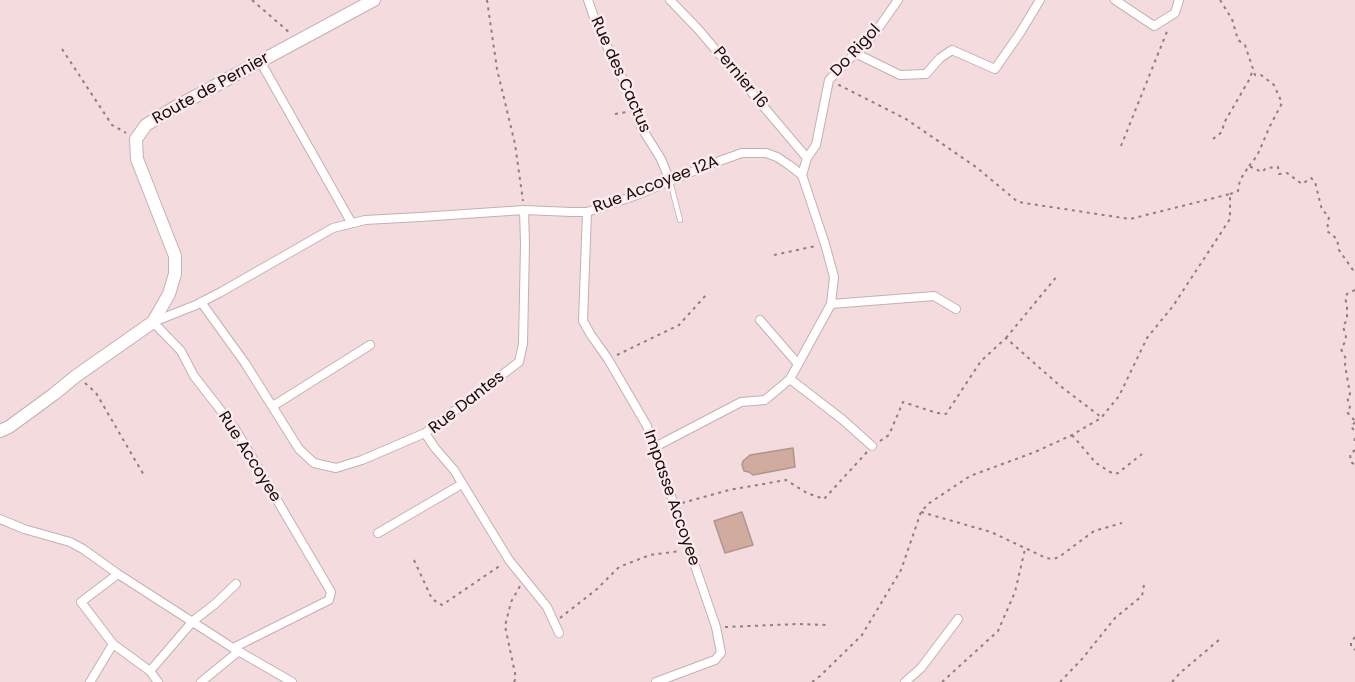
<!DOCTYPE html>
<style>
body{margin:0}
canvas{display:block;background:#f3dbde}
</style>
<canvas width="1355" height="682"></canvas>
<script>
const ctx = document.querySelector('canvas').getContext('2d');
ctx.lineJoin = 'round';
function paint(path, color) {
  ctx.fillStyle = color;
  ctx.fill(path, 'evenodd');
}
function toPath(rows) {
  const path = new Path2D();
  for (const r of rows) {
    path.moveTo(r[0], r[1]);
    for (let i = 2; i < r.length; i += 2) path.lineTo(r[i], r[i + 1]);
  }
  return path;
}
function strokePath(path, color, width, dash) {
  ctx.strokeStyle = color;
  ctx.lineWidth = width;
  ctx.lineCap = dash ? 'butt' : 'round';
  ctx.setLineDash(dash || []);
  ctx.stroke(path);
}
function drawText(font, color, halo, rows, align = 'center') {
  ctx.font = font + ' Poppins,sans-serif';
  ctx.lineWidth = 5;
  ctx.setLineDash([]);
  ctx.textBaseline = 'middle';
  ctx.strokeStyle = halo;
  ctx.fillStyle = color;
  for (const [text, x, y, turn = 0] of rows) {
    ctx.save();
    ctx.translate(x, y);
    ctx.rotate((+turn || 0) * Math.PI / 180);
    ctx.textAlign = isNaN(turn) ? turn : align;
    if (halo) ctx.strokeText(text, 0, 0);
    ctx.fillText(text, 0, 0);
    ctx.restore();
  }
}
const building = toPath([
 [793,448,795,467,753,475,749,472,744,471,742,465,743,461,750,455,793,448],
 [742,512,753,545,725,553,714,521,742,512]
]);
paint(building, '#d1ab9d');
strokePath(building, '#ac9790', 1.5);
const lane = toPath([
 [670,181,680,220]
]);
const street = toPath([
 [588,0,596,23,627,88,641,127,661,159,670,181],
 [670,0,698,29,807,158],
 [1115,0,1154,26,1175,13,1179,0],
 [855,53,900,75,926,74,940,58,952,50,995,69,1020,33,1040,0],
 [260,61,351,222],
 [802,175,807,158,816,145,829,80,875,33,898,0],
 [524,210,525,244,523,344,519,362,425,433,435,448,454,470,509,560,547,607,559,633],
 [587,212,583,321,591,335,608,359,647,426,716,627,721,653,715,660,656,682],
 [201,302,245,363,299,449,314,463,336,468,362,460,425,433],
 [831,304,934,296,956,309],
 [760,320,798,364],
 [790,379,843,420,872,446],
 [273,406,370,345],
 [0,519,24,529,70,542,83,549,118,574,233,648,292,682],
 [378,533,462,484],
 [118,574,81,602,113,644,150,671,158,682],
 [233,648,329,600,331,592,236,430,194,376,181,351,153,322,196,305,221,292,333,228,365,220,420,217,524,210,572,212,587,212,637,195,708,165,742,153,766,153,777,157,789,165,802,175,825,244,834,277,831,304,790,379,765,400,741,402,653,448],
 [150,671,193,621,215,604,236,584],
 [90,682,113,644],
 [201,682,239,651],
 [905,682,921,668,958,619]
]);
const secondary = toPath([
 [0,431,9,427,54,394,76,376,153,322,169,294,175,274,175,256,137,159,136,139,146,125,172,109,374,0]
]);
strokePath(lane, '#c6afb2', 6);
strokePath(street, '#c6afb2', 10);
strokePath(secondary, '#c6afb2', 14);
strokePath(toPath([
 [252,0,290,33],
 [487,0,497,69,515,144,523,201],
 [1220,0,1232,19,1238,40,1245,45,1255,75,1261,75,1274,85,1282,103,1270,126,1257,156,1249,166],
 [62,49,112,125,126,133],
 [615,114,627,112],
 [1213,139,1222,132,1224,123,1249,80,1253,70],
 [1121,146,1168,29],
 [1230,194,1238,191,1240,180,1249,166,1262,172,1266,168,1278,167,1279,174,1287,173,1302,184,1311,178,1315,182,1322,210,1329,216,1327,231,1337,239,1339,250,1355,273],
 [774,255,816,246],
 [1355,290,1347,294,1345,298,1347,305,1347,320,1343,326,1346,337,1345,342,1341,349,1346,359,1345,365,1350,394,1347,397,1350,407,1347,412,1355,421],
 [1006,338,1058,275],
 [617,355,679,325,707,294],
 [85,383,96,393,145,477],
 [1355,422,1351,427,1355,431],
 [1072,435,1096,463,1110,472,1115,474,1118,473,1142,454],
 [1355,438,1354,443,1355,445],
 [880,441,889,435,903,402,937,413,946,414,981,361,1006,338,1059,385,1101,417],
 [1355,450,1350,454,1351,462,1355,465],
 [682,503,729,490,786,480,807,493,824,499,867,452],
 [921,512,991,532,1046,558,1053,559,1059,557,1094,531,1122,523],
 [414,560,432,599,442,605,501,565],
 [560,618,597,589,619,567,650,555,680,551],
 [725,627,798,624,828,625],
 [1355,637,1351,642,1351,647,1355,650],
 [514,682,516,678,505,626,511,602,520,586],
 [812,682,820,676,862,635,901,570,921,512,928,504,970,476,1035,452,1072,435,1101,418,1119,396,1147,338,1173,306,1230,219,1230,194,1130,219,1018,202,976,167,906,119,837,84],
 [942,682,998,631,1015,592,1025,549],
 [1060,682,1082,659,1115,618,1142,596,1144,585],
 [1172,682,1180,673,1220,639]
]), '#8e7e80', 2, [3, 4.5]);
strokePath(lane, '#fff', 4.5);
strokePath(street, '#fff', 8);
strokePath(secondary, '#fff', 12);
drawText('16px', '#140c0d', '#fdeaec', [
 ["Do Rigol",856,51,-47],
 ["Rue des Cactus",620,75,66],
 ["Pernier 16",740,78,50],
 ["Route de Pernier",211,89,-29],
 ["Rue Accoyee 12A",656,185,-21],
 ["Rue Dantes",467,403,-38],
 ["Rue Accoyee",249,457,58],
 ["Impasse Accoyee",671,498,71]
]);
</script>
